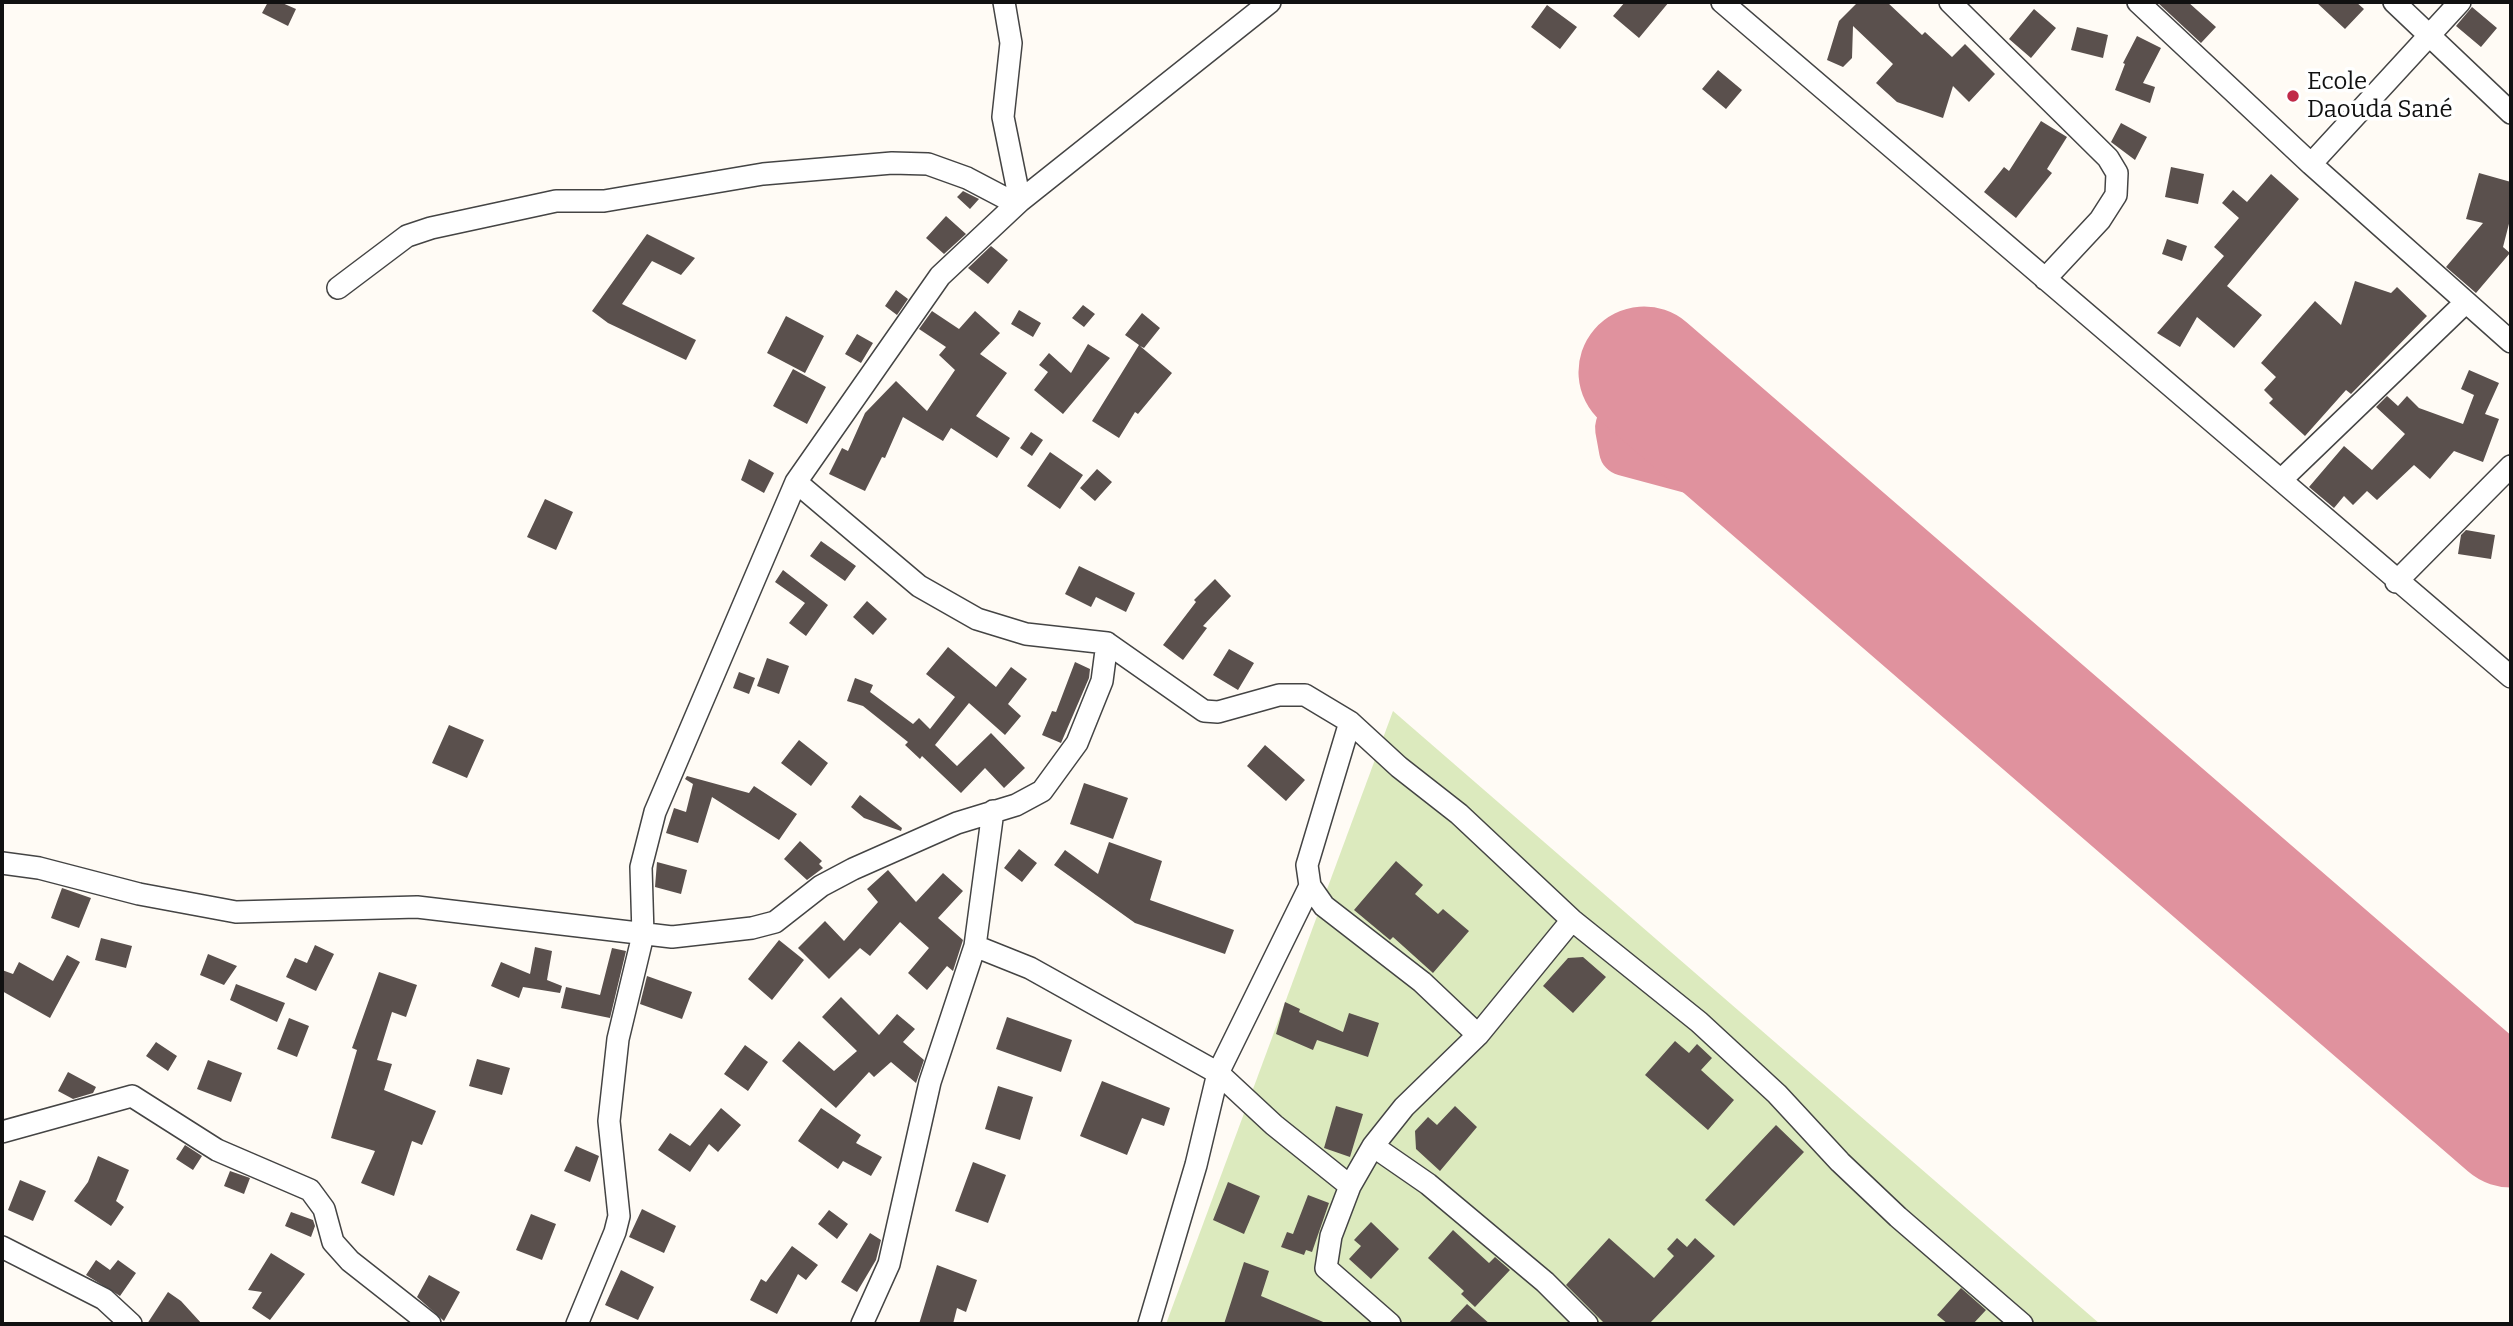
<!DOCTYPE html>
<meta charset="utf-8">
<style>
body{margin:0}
#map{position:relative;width:2513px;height:1326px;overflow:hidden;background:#fffbf5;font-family:Bitter,serif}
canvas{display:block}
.frame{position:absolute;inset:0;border:4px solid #111;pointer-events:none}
</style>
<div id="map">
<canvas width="2513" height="1326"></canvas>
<div class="frame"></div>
</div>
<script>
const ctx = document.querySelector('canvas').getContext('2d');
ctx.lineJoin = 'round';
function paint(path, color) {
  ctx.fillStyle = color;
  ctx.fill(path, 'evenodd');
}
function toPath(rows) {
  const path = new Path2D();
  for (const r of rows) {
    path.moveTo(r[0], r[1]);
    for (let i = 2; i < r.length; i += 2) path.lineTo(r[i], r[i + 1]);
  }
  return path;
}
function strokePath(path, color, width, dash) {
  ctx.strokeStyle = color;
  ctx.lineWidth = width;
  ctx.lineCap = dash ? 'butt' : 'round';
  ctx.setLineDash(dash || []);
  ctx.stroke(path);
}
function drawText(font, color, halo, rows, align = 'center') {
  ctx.font = font + ' Bitter,serif';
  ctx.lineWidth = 7;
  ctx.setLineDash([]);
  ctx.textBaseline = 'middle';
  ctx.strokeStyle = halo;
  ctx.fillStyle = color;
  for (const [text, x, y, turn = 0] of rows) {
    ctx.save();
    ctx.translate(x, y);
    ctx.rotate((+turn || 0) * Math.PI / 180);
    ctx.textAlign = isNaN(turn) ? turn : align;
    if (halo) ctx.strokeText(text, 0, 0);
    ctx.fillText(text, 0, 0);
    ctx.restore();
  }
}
paint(toPath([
 [1393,711,2100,1324,1166,1324]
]), '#dceabe');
strokePath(toPath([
 [1741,457,1714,393,1693,380,1670,377,1653,381,1630,399,1621,428,1625,450,1733,479,1808,515]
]), '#e0929e', 52);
strokePath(toPath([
 [1644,372,2511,1122]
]), '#e0929e', 131);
paint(toPath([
 [268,2,280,2,296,9,288,26,262,13],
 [1625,2,1669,2,1639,38,1613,16],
 [1858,2,1887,2,1922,35,1925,32,1952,57,1965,44,1995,74,1969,102,1953,86,1943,118,1897,102,1876,83,1893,64,1853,26,1852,58,1843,67,1827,60,1839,21],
 [2157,2,2188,2,2216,27,2201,43],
 [2316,2,2356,2,2364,9,2345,29],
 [1547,5,1577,27,1560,49,1531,27],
 [2472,7,2497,28,2481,47,2456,26],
 [2034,9,2056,28,2031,58,2009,39],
 [2077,27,2108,35,2103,58,2071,50],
 [2137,36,2161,48,2143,83,2155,87,2150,103,2115,90,2125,64,2123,63],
 [1718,70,1742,90,1726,109,1702,89],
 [2041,121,2067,137,2047,169,2052,173,2016,218,1984,192,2004,167,2009,171],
 [2121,123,2147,137,2135,160,2111,142],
 [2171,167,2204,174,2198,204,2165,197],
 [2479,173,2511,182,2511,216,2503,247,2510,253,2476,293,2446,267,2483,223,2466,219],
 [2271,174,2299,199,2227,286,2262,315,2234,348,2197,317,2180,347,2157,333,2224,256,2214,247,2239,218,2222,203,2233,190,2247,202],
 [963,191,979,199,970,209,957,197],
 [946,216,966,234,944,254,926,238],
 [647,234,695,258,681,275,652,261,622,304,696,340,686,360,608,323,592,311],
 [2167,239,2187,246,2182,261,2162,254],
 [991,246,1008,260,988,284,968,268],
 [2355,281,2391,293,2397,287,2427,316,2351,394,2346,390,2305,436,2269,403,2273,399,2264,390,2276,377,2261,363,2315,301,2341,325],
 [896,290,908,299,897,315,885,306],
 [1083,305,1095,314,1084,327,1072,318],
 [1019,310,1041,323,1033,337,1011,324],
 [932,311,959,329,975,311,1000,333,980,354,1007,373,976,416,1010,438,997,458,951,428,943,441,903,417,885,458,882,457,865,491,829,474,842,448,848,451,865,413,896,381,927,411,955,370,939,355,946,347,919,329],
 [1142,313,1160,328,1144,348,1140,346,1172,373,1138,414,1135,412,1119,438,1092,421,1139,345,1125,335],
 [786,316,824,336,805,373,767,353],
 [857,334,873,343,861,363,845,354],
 [1088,344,1110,358,1063,414,1034,390,1048,372,1039,365,1049,353,1071,373],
 [793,369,826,387,807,424,773,406],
 [2469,370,2499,383,2485,414,2499,419,2483,462,2454,451,2430,479,2414,465,2377,500,2367,491,2353,505,2344,496,2334,508,2309,487,2344,446,2372,470,2405,434,2376,407,2387,396,2398,406,2407,396,2419,408,2463,424,2474,395,2461,389],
 [1031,432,1043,440,1032,456,1020,448],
 [1050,452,1083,475,1060,509,1027,486],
 [749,459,774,473,764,493,741,480],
 [1097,469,1112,482,1095,501,1080,488],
 [545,499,573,512,556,550,527,537],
 [2466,530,2495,535,2491,559,2458,554,2461,535],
 [821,541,856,566,845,581,810,556],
 [1079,566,1135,593,1126,612,1096,597,1091,607,1065,594],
 [783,570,828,605,806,636,789,623,805,603,775,582],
 [1215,579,1231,596,1203,626,1207,628,1183,660,1163,645,1196,602,1194,600],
 [867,601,887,619,873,635,853,617],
 [948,647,996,687,1011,667,1027,679,1008,704,1021,716,1005,735,969,703,935,745,957,766,991,733,1025,768,1004,788,985,768,961,793,922,756,920,759,905,745,908,742,863,706,847,701,855,678,873,685,870,692,913,724,919,718,930,729,955,697,926,674],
 [1229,649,1254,663,1238,690,1213,675],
 [767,658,789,666,779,694,757,686],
 [1075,662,1090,669,1089,678,1061,743,1042,735,1052,711,1056,712],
 [739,672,755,678,749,694,733,688],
 [449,725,484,740,467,778,432,763],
 [799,740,828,763,811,786,781,763],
 [1265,745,1305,780,1286,801,1247,766],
 [687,776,749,793,754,786,797,814,779,840,712,797,698,843,666,833,674,808,686,812,693,784,685,779],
 [1084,783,1128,798,1113,839,1070,824],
 [860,795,902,828,901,831,864,818,851,807],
 [800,841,822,861,819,864,823,868,807,880,784,859],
 [1109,842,1162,861,1150,900,1234,930,1225,954,1135,923,1054,865,1065,850,1098,874],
 [1019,849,1037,863,1022,882,1004,868],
 [1396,861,1423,885,1415,894,1438,914,1443,909,1469,931,1433,973,1393,937,1390,940,1354,910],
 [657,862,687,870,681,894,655,887],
 [888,870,916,902,943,873,963,891,938,918,963,940,953,971,947,966,927,990,908,973,929,948,900,922,870,956,860,948,829,979,798,948,825,921,844,941,878,902,867,889],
 [62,888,91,898,79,928,51,918],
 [101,938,132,946,126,968,95,960],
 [779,940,804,960,772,1000,748,979],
 [315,945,334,954,316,991,286,977,295,958,307,963],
 [535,947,552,951,547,980,562,986,560,993,523,987,519,998,491,986,501,962,530,974],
 [612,948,626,951,610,1018,561,1008,566,987,600,995],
 [208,954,237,966,224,985,200,975],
 [67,955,80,962,50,1018,2,991,2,970,13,974,19,962,53,981],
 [1583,957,1606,977,1573,1013,1543,986,1568,958],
 [379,972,417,985,406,1017,392,1012,377,1060,392,1064,384,1090,436,1111,422,1145,412,1141,394,1196,361,1183,375,1151,331,1138,357,1050,352,1048],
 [647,976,692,992,682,1019,640,1004],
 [236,984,285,1003,277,1022,230,1000],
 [841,997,879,1035,897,1014,915,1029,903,1042,924,1060,916,1083,891,1062,874,1077,869,1072,836,1108,782,1061,799,1041,834,1071,857,1051,822,1017],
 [1285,1002,1300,1009,1299,1012,1343,1032,1349,1013,1379,1023,1368,1057,1317,1040,1313,1050,1276,1034],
 [1007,1017,1072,1040,1061,1072,996,1049],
 [289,1018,309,1026,297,1057,277,1049],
 [1675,1041,1689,1053,1697,1044,1712,1058,1701,1070,1734,1100,1708,1130,1645,1075],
 [156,1042,177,1056,168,1071,146,1056],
 [745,1045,768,1062,748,1091,724,1074],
 [477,1059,510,1068,502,1095,469,1086],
 [208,1060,242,1073,231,1102,197,1089],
 [68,1072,96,1087,93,1093,73,1099,58,1091],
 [1102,1081,1170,1108,1164,1126,1142,1118,1127,1155,1080,1136],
 [998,1086,1033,1097,1020,1140,985,1129],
 [1336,1106,1363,1114,1350,1157,1324,1148],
 [1455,1106,1477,1127,1440,1171,1416,1149,1415,1131,1428,1117,1437,1125],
 [721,1108,741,1125,718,1152,709,1144,690,1172,658,1150,670,1133,690,1146],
 [821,1108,861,1135,856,1143,882,1157,871,1176,843,1161,838,1169,798,1141],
 [1776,1125,1804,1152,1734,1226,1705,1200],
 [185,1145,202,1156,193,1170,176,1159],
 [576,1146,599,1156,590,1182,564,1171],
 [98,1156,129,1170,116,1201,124,1207,111,1226,74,1201,88,1182],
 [973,1162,1006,1175,988,1223,955,1211],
 [230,1171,250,1178,244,1194,224,1186],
 [20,1180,46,1191,33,1221,8,1210],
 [1228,1182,1260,1196,1244,1234,1213,1220],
 [1308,1195,1329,1203,1312,1252,1306,1250,1304,1255,1281,1247,1287,1232,1293,1234],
 [642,1209,676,1226,664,1253,629,1237],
 [829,1210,848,1224,837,1239,818,1224],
 [291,1212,313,1220,315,1226,311,1237,285,1226],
 [531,1214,556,1224,542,1260,516,1250],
 [1371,1222,1399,1249,1371,1279,1349,1259,1361,1246,1354,1240],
 [1453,1230,1489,1263,1495,1257,1510,1270,1475,1307,1461,1294,1464,1291,1428,1258],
 [870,1233,881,1240,876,1260,857,1292,841,1282],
 [1609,1238,1654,1278,1674,1256,1667,1249,1677,1238,1687,1247,1695,1238,1715,1256,1649,1324,1605,1324,1566,1285],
 [792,1246,818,1265,806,1280,798,1274,777,1314,750,1300,761,1279,766,1282],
 [271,1253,305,1274,270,1320,252,1308,262,1292,248,1290],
 [96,1260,110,1270,118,1260,136,1273,120,1296,86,1275],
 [1244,1262,1269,1271,1261,1296,1328,1324,1224,1324],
 [937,1265,977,1280,966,1312,957,1308,953,1324,919,1324],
 [621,1270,654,1287,638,1320,605,1305],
 [429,1275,460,1292,444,1321,417,1297],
 [1961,1288,1986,1310,1973,1324,1948,1324,1937,1315],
 [168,1292,181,1301,202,1324,147,1324],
 [1467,1304,1490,1324,1448,1324]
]), '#5a504d');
const minor = toPath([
 [1004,2,1011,43,1003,117,1020,201],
 [1722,2,2511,677],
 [1950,2,2108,158,2117,173,2116,195,2100,220,2045,279],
 [2138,2,2311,164,2511,342],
 [2394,2,2511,113],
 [2311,164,2460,2],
 [338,288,407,236,431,228,556,201,604,201,763,174,892,163,928,164,967,178,1007,199,1020,201],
 [2281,480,2466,302],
 [796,482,919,586,977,619,1026,634,1107,643,1204,711,1218,712,1279,695,1305,695,1350,722,1399,767,1459,814,1572,920,1699,1022,1777,1094,1840,1162,1898,1217,2022,1324],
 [2396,582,2511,466],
 [1350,722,1307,865,1310,886,1324,906,1422,982,1478,1035],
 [2,863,39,868,139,894,236,912,417,907,672,937,752,928,775,922,821,886,853,869,957,823,1016,805,1042,791,1077,743,1102,681,1107,643],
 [1310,886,1218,1073,1274,1125,1350,1186],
 [975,946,1030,968,1218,1073,1196,1165,1149,1324],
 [2,1132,132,1096,217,1150,310,1190,324,1209,333,1242,350,1261,430,1324],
 [1373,1146,1428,1184,1545,1282,1587,1324],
 [2,1247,104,1299,131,1324],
 [577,1324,615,1232,619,1216,609,1121,618,1039,643,935,641,867,655,812,796,482,940,276,1020,201,1270,2],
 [862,1324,889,1264,930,1082,975,946,993,811],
 [1390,1324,1326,1268,1331,1236,1350,1186,1373,1146,1404,1107,1478,1035,1572,920]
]);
strokePath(minor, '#444', 24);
strokePath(minor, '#fff', 21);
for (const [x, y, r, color] of [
 [2293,96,7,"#c02a48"]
]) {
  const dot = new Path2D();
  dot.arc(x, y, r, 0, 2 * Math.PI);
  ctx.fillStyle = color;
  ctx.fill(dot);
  strokePath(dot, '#fff', 2.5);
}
drawText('24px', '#111', '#fff', [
 ["Ecole",2307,82],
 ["Daouda Sané",2307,110]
], 'left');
</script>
